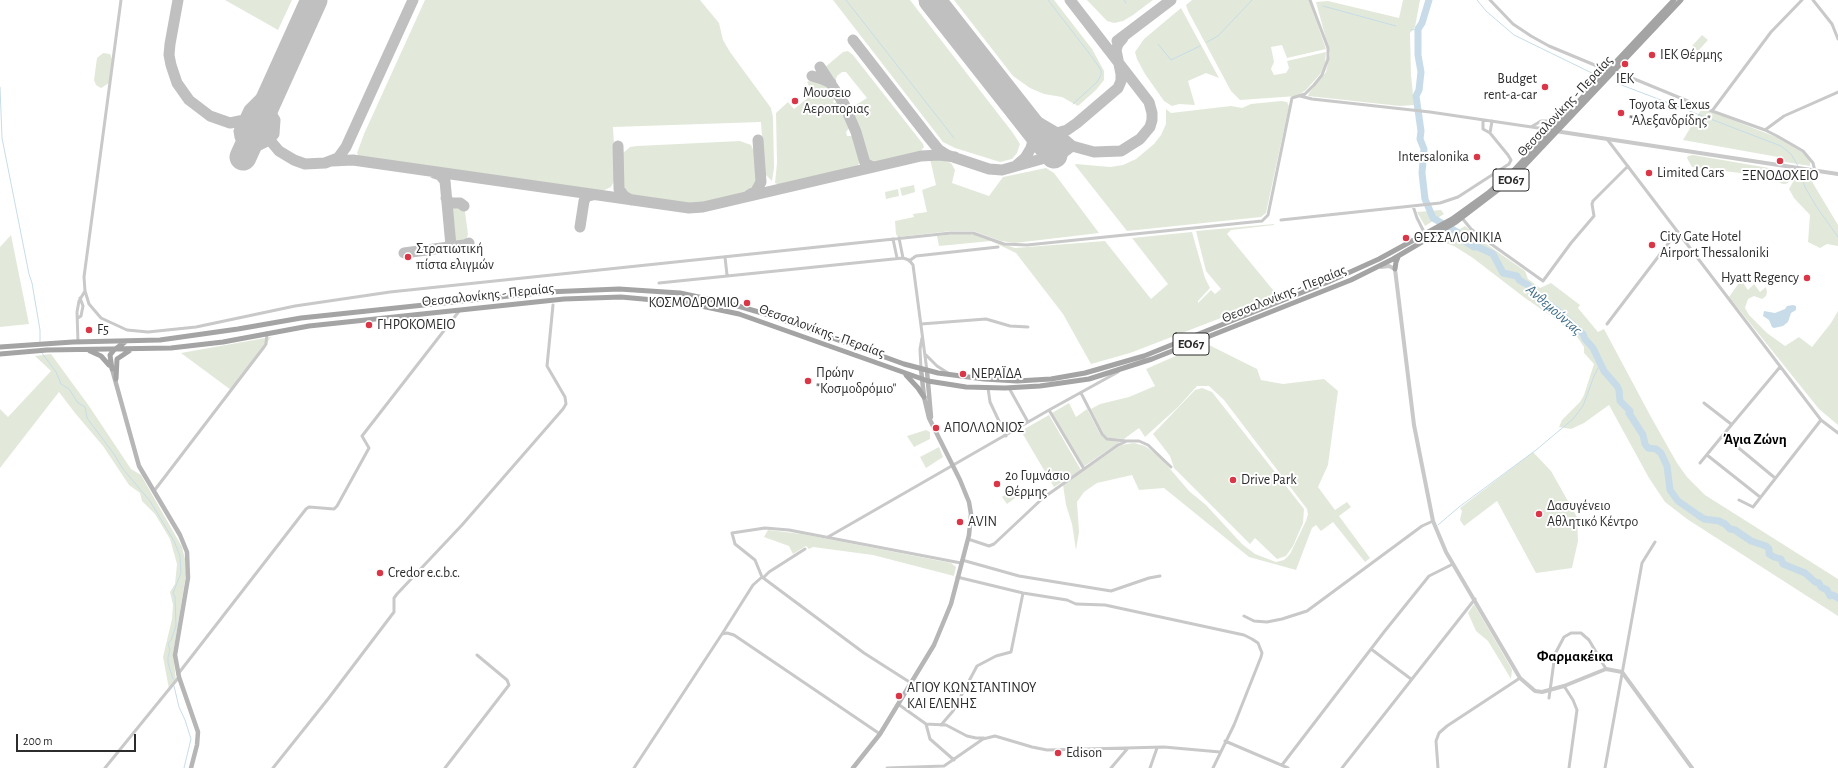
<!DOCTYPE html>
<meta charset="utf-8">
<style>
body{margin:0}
#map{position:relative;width:1838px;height:768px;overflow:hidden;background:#fff;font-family:"Alegreya Sans",sans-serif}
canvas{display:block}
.scale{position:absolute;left:16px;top:734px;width:120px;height:18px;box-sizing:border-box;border:2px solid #2c2c2c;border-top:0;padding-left:5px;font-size:12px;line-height:14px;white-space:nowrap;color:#2c2c2c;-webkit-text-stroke:3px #fff;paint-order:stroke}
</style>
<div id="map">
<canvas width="1838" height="768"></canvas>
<div class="scale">200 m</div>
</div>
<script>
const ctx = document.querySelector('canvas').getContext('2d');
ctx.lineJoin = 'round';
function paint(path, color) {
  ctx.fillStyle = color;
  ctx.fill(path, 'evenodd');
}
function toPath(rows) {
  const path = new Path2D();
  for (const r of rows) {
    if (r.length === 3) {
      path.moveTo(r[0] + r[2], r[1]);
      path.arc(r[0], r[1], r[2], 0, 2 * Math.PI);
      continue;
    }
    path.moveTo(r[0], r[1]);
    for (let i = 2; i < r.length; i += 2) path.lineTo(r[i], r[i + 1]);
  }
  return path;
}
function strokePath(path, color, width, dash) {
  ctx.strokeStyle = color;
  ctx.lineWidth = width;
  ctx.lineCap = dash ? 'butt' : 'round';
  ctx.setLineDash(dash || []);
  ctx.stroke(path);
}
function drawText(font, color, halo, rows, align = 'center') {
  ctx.font = font + ' "Alegreya Sans",sans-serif';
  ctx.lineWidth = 4;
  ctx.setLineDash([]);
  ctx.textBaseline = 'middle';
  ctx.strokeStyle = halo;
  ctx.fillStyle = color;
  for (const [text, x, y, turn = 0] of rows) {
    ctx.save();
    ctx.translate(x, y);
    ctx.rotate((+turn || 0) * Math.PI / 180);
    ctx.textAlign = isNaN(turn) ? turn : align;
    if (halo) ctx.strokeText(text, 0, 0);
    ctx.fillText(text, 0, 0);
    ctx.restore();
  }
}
paint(toPath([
 [225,0,292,0,278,30],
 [425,0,700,0,719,23,723,40,730,52,771,108,773,117,774,168,772,181,765,174,764,169,761,122,613,127,616,177,611,187,600,192,360,158,357,153,364,134],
 [833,0,910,0,1013,133,1020,144,1017,153,1012,159,1000,162,955,148,943,142],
 [954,0,1054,0,1092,49,1104,71,1104,80,1096,90,1078,106,1062,97,1044,94,1030,88,1013,76],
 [1087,0,1153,0,1133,15,1123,21,1114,23,1107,21],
 [1192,0,1309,0,1326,49,1287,58,1282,45,1271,47,1274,62,1271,69,1274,75,1286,73,1289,68,1287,61,1326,52,1325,65,1321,73,1306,90,1297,96,1240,100,1231,91,1188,11,1186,5],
 [1403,0,1420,0,1415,27,1410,33,1411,75,1414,105,1400,106,1308,96,1309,93,1326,72,1330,54,1316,2,1328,1,1399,18],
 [1181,8,1219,78,1206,73,1188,81,1195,105,1179,104,1172,106,1164,101,1145,74,1137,59,1135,52,1144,39],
 [1702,35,1708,40,1698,51,1692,46],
 [848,51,853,55,923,144,924,147,920,152,870,164,867,161,849,109,867,98,846,72,842,72,837,76,835,82,833,83,824,68,843,52],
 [103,53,110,54,112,59,109,83,101,88,96,85,94,80,97,58],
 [809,81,827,85,837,98,833,101,834,103,837,102,841,104,851,126,846,132,847,136,854,136,857,142,860,152,859,163,857,167,784,184,777,184,775,183,777,163,776,113,788,102,794,109,809,97,811,90,807,82],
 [1281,101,1287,102,1289,106,1266,213,1261,217,1127,231,1075,165,1076,164,1110,167,1123,165,1136,159,1154,144,1161,135,1166,124,1166,109,1171,113,1231,106,1242,108,1251,104],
 [1702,108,1776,137,1802,152,1810,161,1810,166,1785,162,1778,157,1683,140],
 [740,141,751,145,757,158,757,182,753,188,746,193,696,204,686,205,636,198,629,194,622,187,621,162,623,153,630,147,637,146],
 [1693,155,1769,168,1772,170,1772,177,1692,167,1687,158,1688,156],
 [930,159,942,160,951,163,955,170,952,183,989,196,1003,177,1046,168,1054,173,1099,233,1015,243,1001,241,973,231,952,231,898,237,896,234,895,221,914,217,913,214,927,212,922,190,936,185],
 [1784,177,7],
 [1798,173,1808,175,1838,225,1838,246,1827,244,1820,248,1808,242,1810,215,1794,198,1789,189],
 [914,185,915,192,902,196,900,188],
 [898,189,899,196,886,199,885,192],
 [459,205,463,207,465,212,468,234,466,241,461,244,455,242,452,238,450,214,453,206],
 [1441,210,1444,214,1425,226,1417,212],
 [1274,224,1274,225,1231,230,1227,234,1278,296,1130,353,1091,364,1063,314,1016,253,991,241,939,246,937,236,962,233,977,235,1015,248,1105,241,1151,299,1168,284,1132,238,1192,232,1205,278,1210,288,1198,301,1198,303,1211,290,1215,294,1221,289,1206,271,1196,231],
 [1465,226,1482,241,1525,271,1528,279,1540,288,1551,283,1580,305,1578,308,1598,332,1604,329,1651,417,1677,463,1687,477,1705,495,1838,579,1838,616,1687,519,1665,502,1649,478,1609,405,1584,423,1571,429,1559,427,1562,420,1580,402,1584,395,1594,364,1584,353,1584,347,1578,338,1557,320,1525,298,1473,258,1454,246,1440,241],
 [11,235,29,324,0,327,0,247],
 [1741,280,1748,290,1754,284,1760,292,1766,287,1767,292,1766,296,1762,299,1754,296,1748,299,1745,308,1749,315,1767,333,1785,346,1799,337,1812,347,1831,323,1838,311,1838,425,1819,409,1729,297],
 [271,337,231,390,181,353],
 [1205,343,1257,369,1261,380,1283,384,1324,379,1338,391,1328,465,1318,487,1335,510,1347,502,1351,507,1339,516,1370,558,1365,562,1333,522,1321,531,1316,525,1312,528,1296,570,1249,557,1164,488,1139,490,1132,475,1097,483,1084,492,1077,502,1079,532,1076,550,1072,524,1066,505,1063,485,1121,445,1134,443,1145,446,1159,456,1189,491,1206,505,1242,544,1255,554,1276,562,1284,560,1290,554,1306,521,1308,514,1307,509,1224,400,1209,386,1197,386,1178,407,1145,437,1139,428,1124,439,1108,438,1103,433,1091,409,1100,404,1129,397,1155,386,1146,369],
 [51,354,89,406,131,469,141,475,182,547,185,559,186,575,173,654,176,680,169,689,163,657,172,619,173,605,170,592,175,584,177,564,170,539,155,514,142,501,140,493,129,485,103,446,75,413,59,392,0,468,0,409,8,417,51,371,35,356],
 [1202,388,1212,392,1304,509,1303,523,1293,546,1286,556,1277,559,1255,538,1250,544,1174,468,1170,456,1153,434,1195,390],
 [1069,403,1076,417,1087,409,1100,434,1107,440,1120,442,1083,467,1052,413],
 [1049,415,1081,470,1054,487,1021,431],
 [926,430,930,432,930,439,914,447,907,436],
 [939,447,943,457,926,468,920,457],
 [1533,452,1551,471,1577,517,1578,541,1572,568,1536,573,1497,501,1464,526,1460,520,1462,511,1460,508],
 [1013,488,1018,496,1007,504,1002,497],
 [768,530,802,534,951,563,956,567,954,576,873,555,813,547,809,549,806,546,793,554,789,546,764,537],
 [1474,604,1510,666,1512,670,1511,679,1488,641,1476,631,1468,613]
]), '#e2e9da');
paint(toPath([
 [1793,305,1796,306,1796,310,1791,313,1788,322,1783,326,1774,328,1772,327,1769,320,1763,316,1764,311,1775,313,1785,309,1787,306]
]), '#c7dce8');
strokePath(toPath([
 [846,0,954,138],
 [1048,0,1092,57,1101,70,1101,75,1097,82,1073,104],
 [1124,0,1126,3],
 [1477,0,1486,11,1514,35,1598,76],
 [1429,1,1429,0],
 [1323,6,1396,26],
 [1411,30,1418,29],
 [1207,42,1218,36,1252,0],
 [1158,44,1171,60,1200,46],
 [1619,84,1781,146,1791,154,1798,166],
 [0,87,2,138,29,274,32,283,40,330,40,342],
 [1799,169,1805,187,1816,206,1838,237],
 [42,353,56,372,61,384,69,389,78,403,85,407,87,418,114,454,123,469,150,501,174,541,180,556,181,573,173,593,175,597,176,626,171,640,168,644,170,650,168,657,168,663,173,679],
 [1438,525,1459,507,1536,450,1573,419,1583,406,1594,376,1601,363],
 [174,686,179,707,185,720,191,739,184,768]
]), '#c7dce8', 1);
strokePath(toPath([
 [1429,0,1422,23,1418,29,1418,55,1421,72,1419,90,1416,96,1421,131,1420,139,1424,149,1422,173,1425,199,1433,218,1457,232,1463,240,1474,247,1478,247,1493,254,1503,273,1517,276,1519,280,1528,285,1533,294,1557,310,1583,334,1585,339,1593,348,1604,371,1617,386,1619,390,1620,401,1630,411,1629,413,1643,435,1645,444,1648,448,1656,449,1661,453,1667,466,1670,490,1678,501,1698,515,1704,519,1719,521,1725,524,1730,529,1735,530,1751,541,1766,546,1769,549,1769,554,1774,557,1781,559,1783,564,1805,573,1815,582,1819,583,1821,587,1827,590,1830,596,1833,595,1838,598]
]), '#c7dce8', 7);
strokePath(toPath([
 [178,0,170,44,169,55,171,65,177,83,189,100,210,116,230,123,249,119,260,114,265,108],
 [853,40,930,139,939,150,947,155,989,169,1002,170,1063,153,1072,146],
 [1117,41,1171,0],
 [820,67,844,104,856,132,865,163,872,167],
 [812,76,822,79,831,83],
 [269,100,264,115,264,128,268,138,279,151,294,160,305,164,325,163,338,158,346,147,413,0],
 [1011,101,1028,116,1057,133,1072,146,1094,152,1121,151,1140,139,1150,127,1152,120,1152,113,1149,102,1070,0],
 [269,102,269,110,275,120,274,134,269,140,259,145,254,146,247,143,240,137,239,131,249,110,276,83],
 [1057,133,1067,130,1077,123,1118,88,1121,81,1121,74,1116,50,1118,44,1123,38],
 [618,146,619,189,624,196,631,200],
 [332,161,353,160,689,208,703,207,921,156,939,155,955,157],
 [1017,165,1025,158,1031,148,1034,137,1031,126],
 [434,173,440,175,445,181,451,246],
 [749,195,756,191,761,182,758,140],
 [446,198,450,203,460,203,464,206],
 [580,227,584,201,587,196,592,195],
 [404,253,464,245,469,243]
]), '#c0c0c0', 11);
strokePath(toPath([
 [932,0,1054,155],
 [243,157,314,0]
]), '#c0c0c0', 27);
strokePath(toPath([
 [121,0,84,277,85,291,89,304,101,318,127,330,148,332,196,327,295,306,390,292,951,233,973,233,1004,244,1027,245,1262,221,1268,215,1292,98,1305,94,1314,85,1322,75,1328,59,1328,48,1310,0],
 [1490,0,1513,24,1531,36,1549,46,1609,71],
 [1813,0,1832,24,1838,39],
 [1615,71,1712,111,1765,130],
 [1300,96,1312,99,1430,112,1552,130],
 [1712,111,1771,32,1802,0],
 [1483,120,1483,129,1490,133],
 [1531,127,1541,121,1554,121,1566,112],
 [1607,139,1821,420,1838,433],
 [1815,171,1813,163,1803,151,1777,136,1765,130,1784,116,1838,92],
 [1413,206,1417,218,1425,234],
 [1462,218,1471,229,1484,239,1543,281,1571,243,1594,216,1592,204,1593,201,1628,166],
 [1281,220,1440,203,1458,197,1509,164,1511,160,1508,155,1490,133,1492,121],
 [899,238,903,258],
 [893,239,897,258],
 [725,257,727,275],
 [909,261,916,256,998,247],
 [659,283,903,258,909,260,913,265,927,371],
 [78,318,81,316,83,306,80,298],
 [921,324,986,319,1010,326,1028,327],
 [1607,324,1677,232],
 [78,342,77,312,79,301,85,291],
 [926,355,937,366,948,373],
 [921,369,920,349,922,338],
 [988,388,990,402,1006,436],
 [1009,388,1028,422],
 [1081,393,1102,434,1107,439,1126,441],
 [1704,403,1731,424],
 [1049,410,1084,469],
 [1707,455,1760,497],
 [1700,463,1723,435],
 [1775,478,1723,435,1780,367],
 [154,491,264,347,266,344,267,333],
 [1739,500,1753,507,1821,420],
 [828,537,1049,410,1118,372],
 [968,539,989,546,994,544,1043,498,1118,445,1127,441,1139,441,1148,445,1171,467],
 [962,560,1019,576,1111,591,1149,578,1160,576],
 [764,577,769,572,805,549],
 [957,577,1023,593,1067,600,1076,604,1105,605,1244,635,1252,639,1258,643,1262,653,1261,657,1234,725,1213,768],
 [1244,616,1254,621,1267,622,1282,619,1307,611,1422,526,1433,521],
 [722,634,753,585,762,577],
 [1371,649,1411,679],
 [178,674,306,509,309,507,334,509,337,506,369,448,362,436,460,310],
 [911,683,864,653,762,577,755,560,735,544,732,533,765,528,789,530,961,563],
 [1564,686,1573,700,1577,710,1569,768],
 [1549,698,1555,654,1564,637,1571,633,1581,633,1589,640,1606,669],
 [898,704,926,724,946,725,967,736,976,738,984,738],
 [926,724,930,739,954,760],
 [941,725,953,711,977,666,996,656,1011,652,1023,593],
 [1225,741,1288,768],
 [1282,765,1384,632,1429,576,1453,564],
 [105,768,179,677],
 [273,768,328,699,394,612,394,598,397,594,462,525,563,409,566,404,565,397,547,366,553,305],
 [445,768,509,685,507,680,477,655],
 [634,768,722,634,727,633,734,635,880,734],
 [887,768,944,766,983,739,995,736,1032,747,1047,750,1164,747,1220,752],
 [1111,768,1128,748],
 [1150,768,1157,748],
 [1342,768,1475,599],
 [1438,768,1436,741,1439,733,1447,726,1520,678],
 [1605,768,1642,563,1655,542]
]), '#c9c9c9', 3);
strokePath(toPath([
 [1555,131,1838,174],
 [1381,267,1389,266,1395,269,1414,425,1433,521,1446,552,1520,678,1535,691,1542,692,1564,686,1606,669,1622,672,1692,768]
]), '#c9c9c9', 4);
strokePath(toPath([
 [112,369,139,466,180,535,187,552,188,578,175,655,179,677,198,732,197,745,191,768],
 [927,371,931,417],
 [853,768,880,734,934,645,951,604,969,535,971,514,969,502,960,480,929,418,924,397,921,369]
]), '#b6b6b6', 4.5);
strokePath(toPath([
 [1395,269,1396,262,1398,257],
 [0,347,73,342,160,340,238,329,301,318,547,292,619,289,680,293,731,304,769,315,904,364,938,373,984,379,1017,381,1051,379,1085,373,1144,356,1328,282,1379,259,1452,219,1488,193,1514,170,1674,0],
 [90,351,101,356,109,365],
 [0,354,47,350,171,348,223,342,309,326,564,299,621,297,687,303,739,314,928,381,966,387,1005,388,1040,386,1089,379,1152,359,1351,280,1393,259,1456,222,1511,180,1681,0],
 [112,369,110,355,114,350,125,342],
 [906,375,918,388,924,397],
 [116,379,117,359,129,351]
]), '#a4a4a4', 5);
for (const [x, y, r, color] of [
 [1652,55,4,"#d93747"],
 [1625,64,4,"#d93747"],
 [1545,87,4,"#d93747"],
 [795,101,4,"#d93747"],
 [1621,113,4,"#d93747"],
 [1477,157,4,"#d93747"],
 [1780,161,4,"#d93747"],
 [1649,173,4,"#d93747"],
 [1406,238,4,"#d93747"],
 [1652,245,4,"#d93747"],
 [408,257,4,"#d93747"],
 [1807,278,4,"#d93747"],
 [747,303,4,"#d93747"],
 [369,325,4,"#d93747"],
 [89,330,4,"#d93747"],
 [963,374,4,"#d93747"],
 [808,381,4,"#d93747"],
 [936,428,4,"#d93747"],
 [1233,480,4,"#d93747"],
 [997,484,4,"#d93747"],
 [1539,514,4,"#d93747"],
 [960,522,4,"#d93747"],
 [380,573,4,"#d93747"],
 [899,696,4,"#d93747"],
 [1058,753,4,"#d93747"]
]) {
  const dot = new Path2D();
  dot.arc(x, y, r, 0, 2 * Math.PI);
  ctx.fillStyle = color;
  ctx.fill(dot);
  strokePath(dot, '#fff', 1.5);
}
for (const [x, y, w] of [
 [1511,180,36],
 [1191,344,36]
]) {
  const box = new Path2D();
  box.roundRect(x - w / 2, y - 11, w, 22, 3);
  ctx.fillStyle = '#fff';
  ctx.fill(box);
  strokePath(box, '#2c2c2c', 1);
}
drawText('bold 13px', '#2c2c2c', null, [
 ["ΕΟ67",1511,180],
 ["ΕΟ67",1191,344]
]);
drawText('14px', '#2c2c2c', '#fff', [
 ["ΙΕΚ Θέρμης",1660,55],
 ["Budget",1537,79,"right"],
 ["rent-a-car",1537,95,"right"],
 ["ΙΕΚ",1625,79,"center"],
 ["Μουσειο",803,93],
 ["Αεροποριας",803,109],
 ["Toyota & Lexus",1629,105],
 ["\"Αλεξανδρίδης\"",1629,121],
 ["Intersalonika",1469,157,"right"],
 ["Limited Cars",1657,173],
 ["ΞΕΝΟΔΟΧΕΙΟ",1780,176,"center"],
 ["City Gate Hotel",1660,237],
 ["Airport Thessaloniki",1660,253],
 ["ΘΕΣΣΑΛΟΝΙΚΙΑ",1414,238],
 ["Στρατιωτική",416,249],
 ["πίστα ελιγμών",416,265],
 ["Hyatt Regency",1799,278,"right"],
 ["ΚΟΣΜΟΔΡΟΜΙΟ",739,303,"right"],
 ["ΓΗΡΟΚΟΜΕΙΟ",377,325],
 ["F5",97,330],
 ["Πρώην",816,373],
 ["\"Κοσμοδρόμιο\"",816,389],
 ["ΝΕΡΑΪΔΑ",971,374],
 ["ΑΠΟΛΛΩΝΙΟΣ",944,428],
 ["2ο Γυμνάσιο",1005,476],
 ["Θέρμης",1005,492],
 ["Drive Park",1241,480],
 ["Δασυγένειο",1547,506],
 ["Αθλητικό Κέντρο",1547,522],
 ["AVIN",968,522],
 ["Credor e.c.b.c.",388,573],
 ["ΑΓΙΟΥ ΚΩΝΣΤΑΝΤΙΝΟΥ",907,688],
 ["ΚΑΙ ΕΛΕΝΗΣ",907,704],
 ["Edison",1066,753]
], 'left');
drawText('14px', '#2c2c2c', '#fff', [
 ["Θεσσαλονίκης - Περαίας",1565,106,-47],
 ["Θεσσαλονίκης - Περαίας",1284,294,-22],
 ["Θεσσαλονίκης - Περαίας",488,295,-6],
 ["Θεσσαλονίκης - Περαίας",822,331,20]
]);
drawText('italic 15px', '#406e88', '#fff', [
 ["Ανθεμούντας",1554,310,41]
]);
drawText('bold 15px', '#000', '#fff', [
 ["Άγια Ζώνη",1755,439],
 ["Φαρμακέικα",1575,656]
]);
</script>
